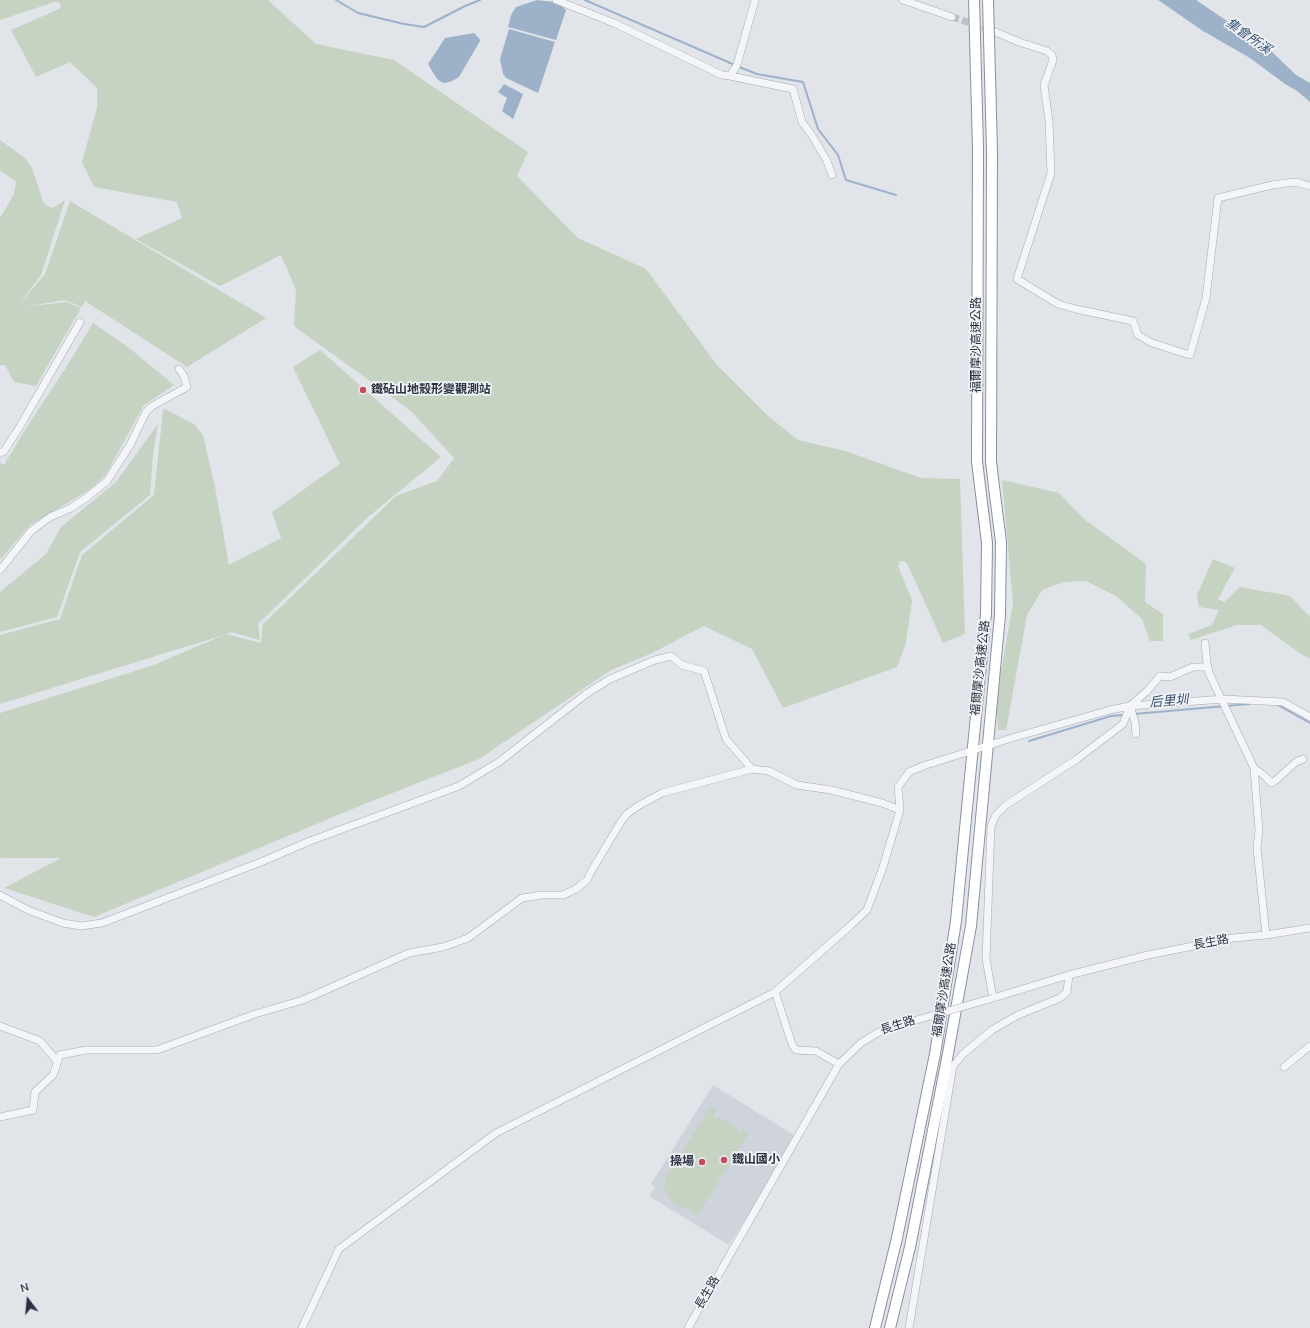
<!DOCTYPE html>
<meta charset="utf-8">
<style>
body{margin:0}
#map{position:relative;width:1310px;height:1328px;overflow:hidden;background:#e1e4e9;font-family:"Nunito Sans",sans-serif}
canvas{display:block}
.north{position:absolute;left:8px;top:1280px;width:40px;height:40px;-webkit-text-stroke:3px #f1f3f7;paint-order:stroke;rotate:344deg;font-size:11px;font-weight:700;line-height:16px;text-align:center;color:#2a3241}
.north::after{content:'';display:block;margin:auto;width:14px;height:18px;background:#2a3241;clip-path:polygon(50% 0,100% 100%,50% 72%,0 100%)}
</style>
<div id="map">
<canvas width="1310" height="1328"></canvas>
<div class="north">N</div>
</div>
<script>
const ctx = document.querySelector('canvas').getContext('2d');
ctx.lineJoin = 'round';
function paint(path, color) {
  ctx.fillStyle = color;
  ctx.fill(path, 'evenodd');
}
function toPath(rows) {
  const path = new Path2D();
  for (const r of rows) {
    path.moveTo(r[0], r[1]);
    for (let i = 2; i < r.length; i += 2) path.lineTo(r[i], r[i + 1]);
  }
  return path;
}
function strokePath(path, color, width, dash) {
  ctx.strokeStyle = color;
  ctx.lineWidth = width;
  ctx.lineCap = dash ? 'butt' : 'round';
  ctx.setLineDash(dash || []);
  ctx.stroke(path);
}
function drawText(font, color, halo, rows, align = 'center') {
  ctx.font = font + ' "Nunito Sans","Noto Sans TC",sans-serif';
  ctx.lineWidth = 3.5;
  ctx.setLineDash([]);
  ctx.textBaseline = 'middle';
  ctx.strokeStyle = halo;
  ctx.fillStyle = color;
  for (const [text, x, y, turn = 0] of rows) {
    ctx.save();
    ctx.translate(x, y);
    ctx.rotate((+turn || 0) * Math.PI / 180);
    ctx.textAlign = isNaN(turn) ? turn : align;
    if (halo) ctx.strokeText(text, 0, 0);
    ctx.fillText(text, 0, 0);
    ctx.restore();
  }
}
paint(toPath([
 [713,1085,797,1137,729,1245,649,1196,655,1187,651,1184]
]), '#cfd3db');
paint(toPath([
 [0,0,268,0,316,44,394,60,528,152,517,176,578,238,646,269,717,365,768,416,798,440,845,451,921,478,960,479,965,634,943,643,907,563,904,561,901,561,899,563,898,566,912,600,906,643,897,667,783,708,752,649,704,626,650,654,611,670,479,759,362,805,94,917,4,888,61,858,2,858,0,857,0,713,151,666,224,635,0,704,0,635,60,619,82,555,154,495,163,410,165,409,194,424,203,435,215,487,229,565,281,538,272,512,340,464,293,367,320,350,441,457,368,517,258,624,260,640,231,632,226,634,261,643,263,624,396,496,437,481,454,458,411,411,294,326,296,290,281,255,220,286,136,239,182,218,177,202,94,187,82,162,97,108,97,88,70,62,36,77,11,30,59,9,61,7,60,4,59,2,55,2,0,20],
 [0,140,25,158,32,168,44,204,53,208,65,200,41,275,18,306,45,274,70,201,266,318,187,367,85,301,82,307,65,300,23,307,66,302,81,308,36,386,14,382,5,365,0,365,0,218,14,194,16,182,0,170],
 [93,323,128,347,174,385,144,405,106,474,91,489,30,525,0,560,0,463,4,465,28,425,65,369],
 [158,424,153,455,150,495,80,552,57,617,0,632,0,592,46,554,61,527,116,482],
 [1002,480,1059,493,1084,519,1146,564,1145,602,1163,614,1163,641,1150,641,1142,619,1116,596,1086,581,1063,582,1042,590,1027,615,1006,730,998,730,996,700,1013,603],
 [1213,559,1235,568,1218,599,1224,602,1240,587,1290,596,1310,617,1310,659,1301,654,1261,625,1237,625,1191,640,1188,634,1212,625,1219,610,1199,607,1197,595],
 [711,1105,717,1109,712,1118,720,1118,729,1121,735,1127,739,1135,743,1129,749,1133,697,1216,691,1212,693,1209,680,1207,672,1203,665,1191,664,1182,668,1174]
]), '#c6d3c2');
paint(toPath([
 [537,0,554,2,561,5,566,10,556,40,508,27,511,15,516,7],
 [1158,0,1196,0,1271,51,1296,75,1310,83,1310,102,1297,91,1285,84,1250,58,1203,31],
 [509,29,555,42,538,93,506,78,503,74,500,59],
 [474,33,479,38,480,41,459,77,450,82,443,83,437,79,428,64,445,38],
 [504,84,523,94,513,119,502,111,507,98,498,92]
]), '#9db2c9');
strokePath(toPath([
 [336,0,358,13,404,24,424,27,465,6,480,0],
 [585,0,735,65],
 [739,67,757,74,803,82,818,129,838,155,846,180,896,195],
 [1276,704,1310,723],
 [1134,714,1249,704],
 [1029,741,1111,716,1124,715]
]), '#9db2c9', 2);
strokePath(toPath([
 [952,17,986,28]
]), '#bcc0c7', 7, [7, 3.5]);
const minor = toPath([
 [556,0,614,23,722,75,730,76,737,65,755,0],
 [903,0,952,17],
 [986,28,1019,42,1047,51,1052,55,1053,60,1044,85,1049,121,1051,173,1017,279,1058,304,1076,309,1133,321,1138,335,1152,343,1190,355,1206,298,1218,198,1272,185,1295,182,1310,186],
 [730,76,793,89,802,122,813,137,827,161,832,175],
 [0,453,4,451,19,428,80,322],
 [0,570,31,531,50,517,71,508,86,498,107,481,130,445,146,412,152,406,187,387,184,376,179,369],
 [1205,643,1207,663,1209,673,1254,768,1259,830,1257,848,1266,935],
 [1208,667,1193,667,1170,677,1160,676,1147,691,1130,706,1123,724,1077,759,1006,805,996,815,991,826,986,959,993,998,1069,975,1148,955,1233,938,1266,935,1310,928],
 [1130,706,1135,722,1136,734],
 [1254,768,1265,776,1271,783,1275,781,1296,762,1303,759],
 [0,895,28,910,63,923,81,926,102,923,261,862,310,841,459,786,499,762,586,694,610,679,655,660,671,656,682,665,704,671,726,739,752,769,769,771,797,785,831,790,882,803,900,810],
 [775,992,792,1044,796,1050,816,1051,839,1064],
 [0,1026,40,1041,57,1061],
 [1284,1067,1310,1046],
 [0,1117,33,1110,35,1092,53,1075,60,1055,86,1050,157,1050,255,1014,303,1000,409,953,443,947,468,938,522,898,542,895,563,895,576,889,587,880,592,870,622,820,627,814,638,806,662,793,752,769],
 [302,1328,339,1249,496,1133,775,992,850,926,867,910,883,867,900,810,898,787,909,772,923,766,1015,737,1110,710,1130,706,1223,699,1283,702,1310,717],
 [688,1328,839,1064,861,1043,877,1033,896,1026],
 [909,1328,953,1066,963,1054,992,1030,1018,1015,1060,998,1067,992,1069,975]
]);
const highway = toPath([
 [875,1328,897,1238,935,1054,956,921,986,613,987,543,980,486],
 [890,1328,910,1247,947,1059,971,926,1000,615,1001,542,994,487]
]);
strokePath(minor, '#a6abb3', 8);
strokePath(highway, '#8991a0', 12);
strokePath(minor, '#f4f5f8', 7);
strokePath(highway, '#fff', 10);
const minorBridge = toPath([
 [896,1026,993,998]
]);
const highwayBridge = toPath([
 [974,0,978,148,977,461,980,486],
 [988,0,992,151,991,461,994,487]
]);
strokePath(minorBridge, '#a6abb3', 8, []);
strokePath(highwayBridge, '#8991a0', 12, []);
strokePath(minorBridge, '#f4f5f8', 7);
strokePath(highwayBridge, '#fff', 10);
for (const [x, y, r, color] of [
 [363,390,4,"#cc495b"],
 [724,1160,4,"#cc495b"],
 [702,1162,4,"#cc495b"]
]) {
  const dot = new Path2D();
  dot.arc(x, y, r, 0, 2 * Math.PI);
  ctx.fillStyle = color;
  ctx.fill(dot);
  strokePath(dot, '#f1f3f7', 1.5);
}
drawText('12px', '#2a3241', '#f1f3f7', [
 ["福爾摩沙高速公路",977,345,-90],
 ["福爾摩沙高速公路",981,668,-84],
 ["長生路",1211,943,-11],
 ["福爾摩沙高速公路",945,990,-81],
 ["長生路",898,1026,-18],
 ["長生路",708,1293,-60]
]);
drawText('bold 12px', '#2a3241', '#f1f3f7', [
 ["鐵砧山地殼形變觀測站",371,390],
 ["鐵山國小",732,1160],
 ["操場",694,1162,"right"]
], 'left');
drawText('italic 13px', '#345074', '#f1f3f7', [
 ["集會所溪",1248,37,35],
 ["后里圳",1169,702,-5]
]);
</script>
